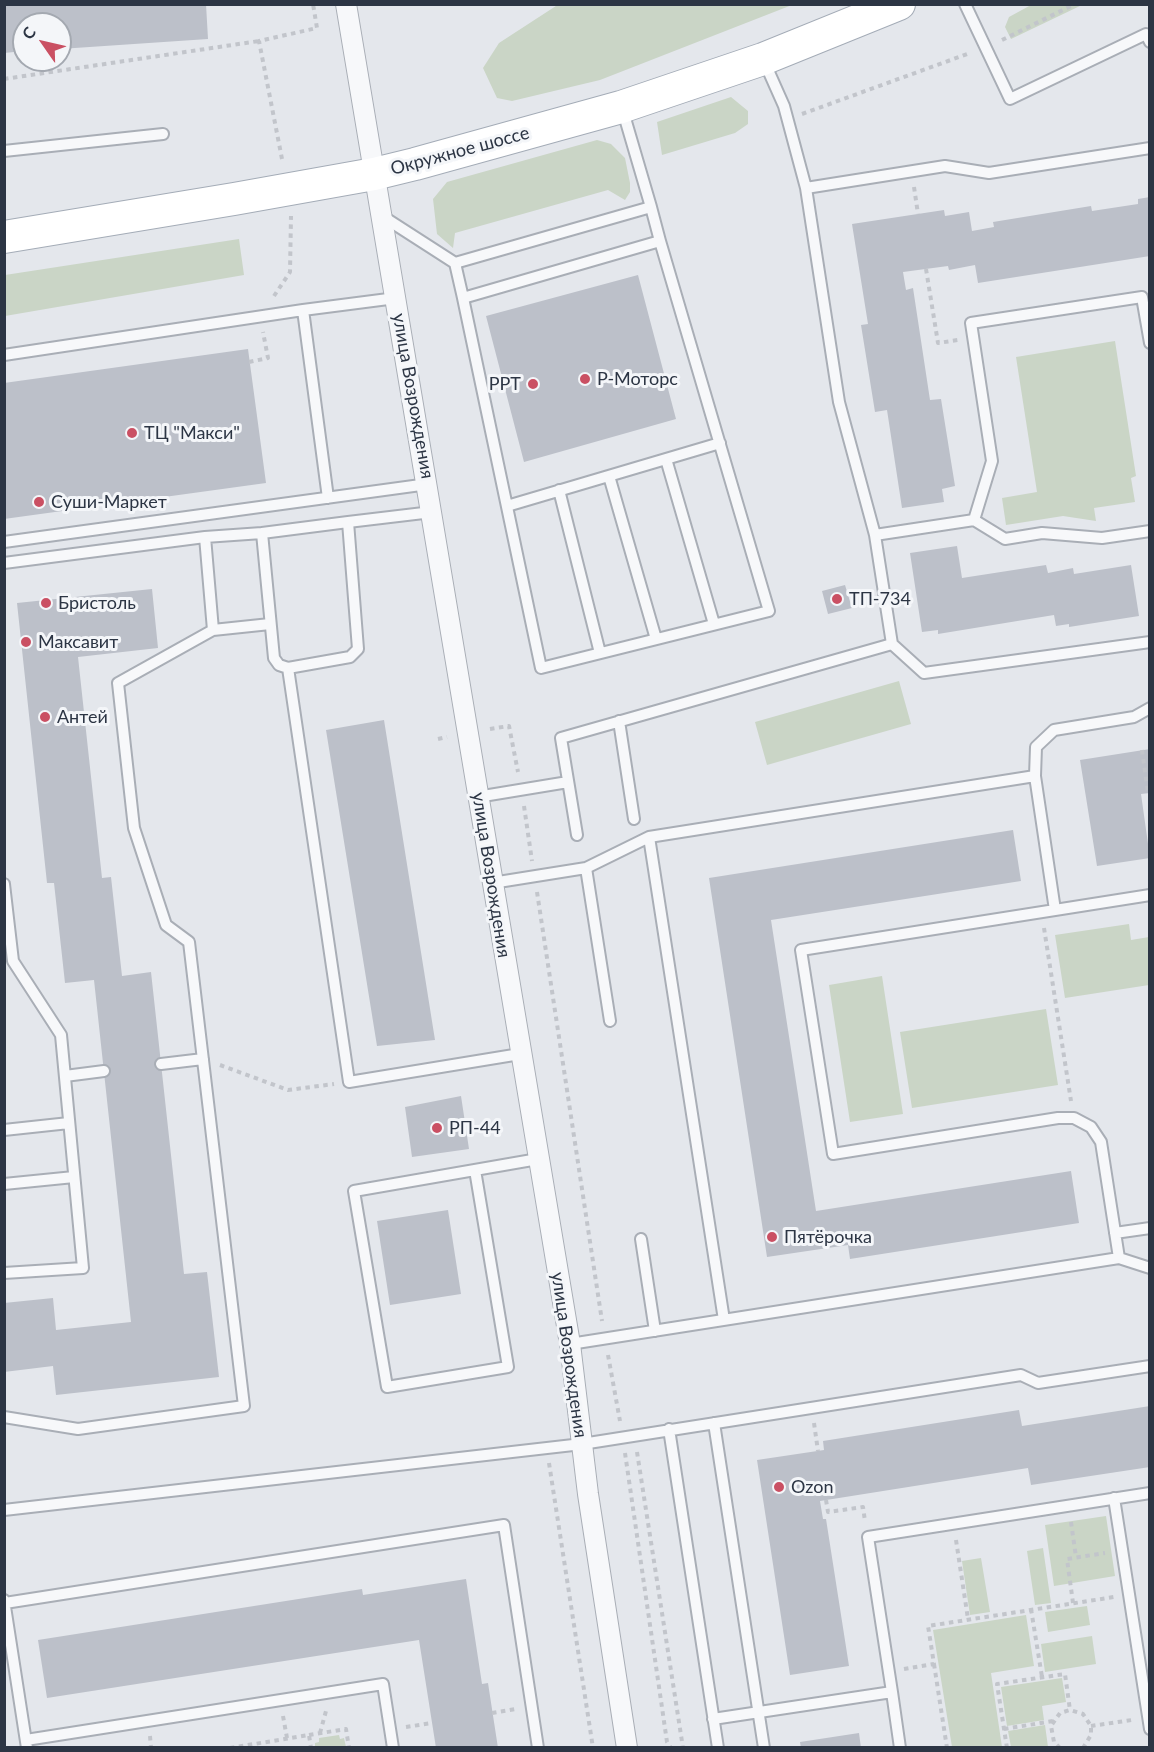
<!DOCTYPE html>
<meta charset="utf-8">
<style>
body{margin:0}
#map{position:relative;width:1154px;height:1752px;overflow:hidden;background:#e4e7ec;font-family:Lato,sans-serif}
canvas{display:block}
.frame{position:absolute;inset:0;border:6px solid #2c3544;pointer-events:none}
.north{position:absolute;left:12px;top:12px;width:60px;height:60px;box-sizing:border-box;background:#f4f6f9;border:2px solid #a4a9b1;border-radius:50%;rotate:304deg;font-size:16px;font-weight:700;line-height:24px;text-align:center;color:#2c3544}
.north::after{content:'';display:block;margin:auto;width:21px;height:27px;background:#ca5063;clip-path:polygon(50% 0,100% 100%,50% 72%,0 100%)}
</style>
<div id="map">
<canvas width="1154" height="1752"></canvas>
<div class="frame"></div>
<div class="north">С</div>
</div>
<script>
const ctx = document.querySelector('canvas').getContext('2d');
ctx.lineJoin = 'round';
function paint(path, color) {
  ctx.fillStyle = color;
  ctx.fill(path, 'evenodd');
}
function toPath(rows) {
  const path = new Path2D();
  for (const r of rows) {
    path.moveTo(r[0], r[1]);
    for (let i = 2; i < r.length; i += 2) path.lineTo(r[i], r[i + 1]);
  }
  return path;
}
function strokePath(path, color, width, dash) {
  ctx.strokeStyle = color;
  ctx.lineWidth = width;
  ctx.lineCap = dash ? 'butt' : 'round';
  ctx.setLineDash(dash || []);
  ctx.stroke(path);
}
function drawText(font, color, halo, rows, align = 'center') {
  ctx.font = font + ' Lato,sans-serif';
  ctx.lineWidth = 6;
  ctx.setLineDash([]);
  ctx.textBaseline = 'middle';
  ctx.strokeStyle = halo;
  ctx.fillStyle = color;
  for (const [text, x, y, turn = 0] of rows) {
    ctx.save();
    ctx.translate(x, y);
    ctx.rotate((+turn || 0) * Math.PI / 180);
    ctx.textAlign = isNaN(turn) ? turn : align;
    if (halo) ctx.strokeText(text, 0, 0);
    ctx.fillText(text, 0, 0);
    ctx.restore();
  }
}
paint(toPath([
 [559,4,792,4,792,5,600,80,512,101,497,98,483,68,499,43],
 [1031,5,1031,4,1082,5,1011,39,1005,27,1009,17],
 [731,97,748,111,748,124,735,133,662,155,657,122],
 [597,140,611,144,625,158,630,183,630,192,625,200,608,190,455,233,453,248,437,234,433,199,447,182],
 [239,239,244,275,5,316,5,275],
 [1115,341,1136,476,1131,478,1135,502,1094,508,1096,521,1063,516,1006,525,1002,498,1037,492,1016,357],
 [899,681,911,724,767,765,755,722],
 [1129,924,1131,940,1149,937,1149,985,1065,998,1055,935],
 [882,976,903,1114,850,1122,829,985],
 [1046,1009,1058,1085,912,1108,900,1032],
 [1106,1516,1115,1576,1054,1586,1045,1525],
 [1043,1548,1051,1603,1035,1605,1027,1551],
 [981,1558,990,1612,970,1615,962,1561],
 [1087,1606,1090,1625,1048,1632,1045,1612],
 [1026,1615,1034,1666,991,1673,1002,1747,952,1747,933,1630],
 [1092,1636,1096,1664,1045,1672,1041,1644],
 [1062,1678,1066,1702,1042,1706,1044,1720,1007,1726,1001,1687],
 [1045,1725,1048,1747,1011,1747,1008,1731],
 [339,1735,340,1739,344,1738,346,1747,315,1747,315,1743,319,1742,319,1738]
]), '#cad5c6');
paint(toPath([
 [4,4,206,4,208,39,60,49,60,24,24,24,24,51,4,53],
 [1150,197,1150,256,978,283,975,265,949,270,948,266,903,272,906,290,913,288,930,400,941,399,955,486,942,489,944,502,902,508,887,410,875,412,861,325,868,324,852,224,944,210,945,216,969,212,972,231,994,227,993,222,1091,206,1092,211,1138,204,1138,199],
 [638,275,676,419,524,462,486,316],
 [248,349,266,483,4,519,4,383],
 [957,546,962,578,1046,565,1048,573,1073,568,1074,574,1131,565,1139,616,1069,627,1069,624,1056,626,1054,615,938,634,938,630,922,632,910,553],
 [845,585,852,608,828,614,822,591],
 [152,589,158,648,78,657,102,878,111,877,122,976,151,972,184,1274,207,1272,219,1377,56,1395,53,1366,4,1372,4,1303,53,1298,56,1330,131,1322,94,980,65,983,54,883,47,883,17,603],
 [384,720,435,1040,377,1046,326,730],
 [1150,749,1150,793,1141,794,1150,858,1097,866,1080,760],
 [1013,830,1021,881,771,920,816,1211,1071,1171,1079,1223,850,1259,848,1245,767,1257,709,878],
 [461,1096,469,1149,412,1157,405,1107],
 [448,1210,461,1294,390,1305,377,1221],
 [1150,1406,1150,1467,1031,1485,1028,1468,820,1501,823,1519,826,1519,849,1666,790,1675,757,1460,824,1450,823,1441,1019,1410,1022,1426],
 [466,1579,482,1684,488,1683,498,1748,436,1748,419,1640,47,1698,38,1640,362,1589,363,1595],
 [859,1733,861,1748,801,1748,800,1742]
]), '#bcc0c9');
const service = toPath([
 [965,4,1010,99,1146,34,1150,42],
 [764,61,784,106,806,188,839,402,875,535,892,644,924,673,1150,642],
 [4,151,163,134],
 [806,188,945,166,989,173,1150,148],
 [382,216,455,263,651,207,622,108],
 [455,263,463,298,660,241,651,207],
 [463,298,541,668,769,611,660,241],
 [303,310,396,298],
 [4,355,303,310,328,498],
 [666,459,714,624],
 [609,476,656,639],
 [559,490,600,653],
 [507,506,720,443],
 [974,520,992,461,971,323,1142,297,1150,343],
 [348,522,262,533,274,658,279,665,288,668,350,657,358,649,348,522,432,512],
 [875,535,974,520,1005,539,1042,533,1102,538,1150,531],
 [4,542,428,484],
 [4,563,205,537,262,533],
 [213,630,270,624],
 [288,668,349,1082,520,1054],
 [619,721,634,819],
 [477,797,568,782],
 [577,835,561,738,892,644],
 [649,837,724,1320],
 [586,868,610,1021],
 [492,883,586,868,649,837,1035,776],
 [4,884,13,961,61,1035,83,1268,4,1273],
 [1055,910,1150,895],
 [161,1064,203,1059],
 [65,1076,104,1071],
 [4,1130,69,1123],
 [475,1170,508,1367,387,1387,354,1191,538,1159],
 [4,1184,74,1177],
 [1115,1233,1150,1228],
 [641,1239,655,1331],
 [1119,1258,1150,1268],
 [570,1344,1119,1258,1101,1142,1091,1127,1074,1118,1058,1118,833,1154,801,950,1055,910,1035,776,1036,747,1054,730,1134,717,1150,708],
 [4,1417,78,1429,244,1406,189,942,166,925,134,828,118,683,213,630,205,537],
 [714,1423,764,1748],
 [669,1429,718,1748],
 [1114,1498,1150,1729],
 [4,1510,582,1444,1021,1375,1038,1383,1150,1366],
 [4,1600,27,1748],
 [5,1603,504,1525,538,1748],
 [892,1692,900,1748],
 [713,1719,892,1692,868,1537,1150,1493],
 [26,1740,383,1684,393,1748]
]);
const minor = toPath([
 [346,4,570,1344,588,1494,627,1748]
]);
const primary = toPath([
 [4,237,234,199,374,174,415,164,621,107,763,59,899,4]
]);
strokePath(service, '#a9aeb6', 14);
strokePath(minor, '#a9aeb6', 22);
strokePath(primary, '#a4acb7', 34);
strokePath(toPath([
 [1002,40,1075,4],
 [4,79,259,41],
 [802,114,970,53],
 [282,159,259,41,317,28,313,4],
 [914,187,918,214],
 [926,269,938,343,958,340],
 [274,296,290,272,291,216],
 [249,362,268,358,263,332],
 [490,729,509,726,518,772],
 [438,739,447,737],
 [1142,750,1148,793],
 [524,806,532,861],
 [537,892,602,1321],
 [1044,928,1071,1101],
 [220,1065,288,1090,334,1084],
 [608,1355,620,1421],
 [814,1423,818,1451],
 [637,1452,683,1748],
 [625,1453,667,1742,671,1748],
 [549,1463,593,1748],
 [826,1500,828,1512,863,1507,865,1521],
 [1071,1522,1076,1557],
 [956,1540,968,1619],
 [1073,1603,1067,1559,1105,1553],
 [1031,1609,1042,1677],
 [934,1664,947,1748],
 [904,1669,934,1664,928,1626,1114,1597],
 [492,1713,516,1709],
 [283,1716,287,1738],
 [1091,1726,1132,1720],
 [406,1727,432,1723],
 [1004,1729,1053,1721],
 [320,1733,326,1711],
 [309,1735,346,1729,349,1748],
 [150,1736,151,1748],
 [230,1748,309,1735,311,1748],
 [1007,1748,997,1684,1065,1674,1070,1710],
 [1060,1748,1054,1742,1051,1726,1060,1713,1070,1710,1083,1714,1091,1726,1091,1735,1083,1748]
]), '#c2c5cb', 4, [4.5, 4.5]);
strokePath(service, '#f7f8fa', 10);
strokePath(minor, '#f7f8fa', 20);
strokePath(primary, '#fff', 32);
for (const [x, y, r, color] of [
 [585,379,6,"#ca5063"],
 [533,384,6,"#ca5063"],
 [132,433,6,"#ca5063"],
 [39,502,6,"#ca5063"],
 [837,599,6,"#ca5063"],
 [46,603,6,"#ca5063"],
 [26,642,6,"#ca5063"],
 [45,717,6,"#ca5063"],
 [437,1128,6,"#ca5063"],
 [772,1237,6,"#ca5063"],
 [779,1487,6,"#ca5063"]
]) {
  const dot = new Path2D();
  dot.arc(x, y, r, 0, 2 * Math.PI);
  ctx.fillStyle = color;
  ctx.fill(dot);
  strokePath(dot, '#f4f6f9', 2);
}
drawText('18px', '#2c3544', '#f4f6f9', [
 ["Окружное шоссе",460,151,-15],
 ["улица Возрождения",413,396,80],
 ["улица Возрождения",491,875,81],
 ["улица Возрождения",569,1355,82]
]);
drawText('18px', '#2c3544', '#f4f6f9', [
 ["Р-Моторс",597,379],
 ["РРТ",521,384,"right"],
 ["ТЦ \"Макси\"",144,433],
 ["Суши-Маркет",51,502],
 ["ТП-734",849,599],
 ["Бристоль",58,603],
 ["Максавит",38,642],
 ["Антей",57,717],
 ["РП-44",449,1128],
 ["Пятёрочка",784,1237],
 ["Ozon",791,1487]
], 'left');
</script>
